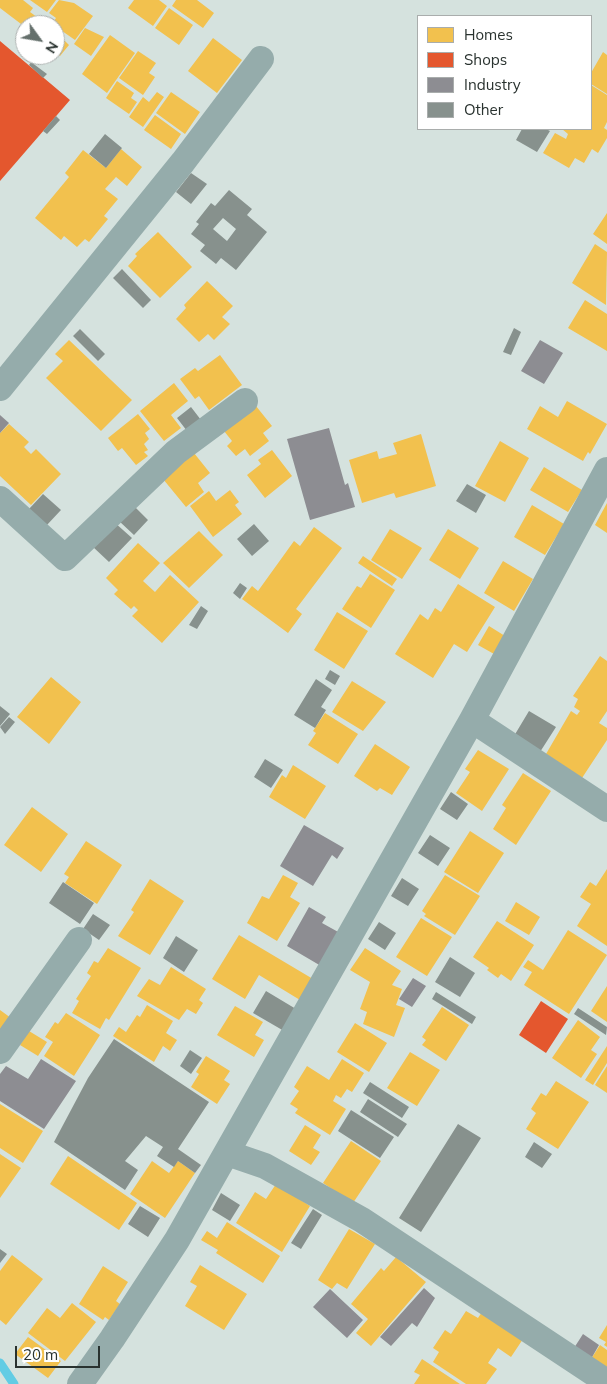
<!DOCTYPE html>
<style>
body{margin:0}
#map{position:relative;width:607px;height:1384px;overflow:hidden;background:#d5e2de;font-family:Mulish,sans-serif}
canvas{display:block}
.legend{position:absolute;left:417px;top:15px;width:175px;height:115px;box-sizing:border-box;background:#fff;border:1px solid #a9adac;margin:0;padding:6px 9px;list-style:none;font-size:15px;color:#29322f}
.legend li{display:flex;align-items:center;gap:10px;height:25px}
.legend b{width:25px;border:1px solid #a9adac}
.north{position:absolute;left:15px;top:15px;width:50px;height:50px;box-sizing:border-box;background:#fff;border:1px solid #a9adac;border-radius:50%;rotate:122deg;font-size:14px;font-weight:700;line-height:20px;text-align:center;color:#29322f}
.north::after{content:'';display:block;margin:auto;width:18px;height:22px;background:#65706c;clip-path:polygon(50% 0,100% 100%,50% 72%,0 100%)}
.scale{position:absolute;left:15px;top:1346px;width:85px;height:22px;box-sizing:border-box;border:2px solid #29322f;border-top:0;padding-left:6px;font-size:15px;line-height:18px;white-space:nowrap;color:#29322f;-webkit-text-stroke:4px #fff;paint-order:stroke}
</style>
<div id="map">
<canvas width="607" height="1384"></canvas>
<ul class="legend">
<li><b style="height:14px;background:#f2c14e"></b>Homes</li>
<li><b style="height:14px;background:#e4572e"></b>Shops</li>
<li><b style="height:14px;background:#8d8d92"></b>Industry</li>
<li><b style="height:14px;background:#87918d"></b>Other</li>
</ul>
<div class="north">N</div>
<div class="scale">20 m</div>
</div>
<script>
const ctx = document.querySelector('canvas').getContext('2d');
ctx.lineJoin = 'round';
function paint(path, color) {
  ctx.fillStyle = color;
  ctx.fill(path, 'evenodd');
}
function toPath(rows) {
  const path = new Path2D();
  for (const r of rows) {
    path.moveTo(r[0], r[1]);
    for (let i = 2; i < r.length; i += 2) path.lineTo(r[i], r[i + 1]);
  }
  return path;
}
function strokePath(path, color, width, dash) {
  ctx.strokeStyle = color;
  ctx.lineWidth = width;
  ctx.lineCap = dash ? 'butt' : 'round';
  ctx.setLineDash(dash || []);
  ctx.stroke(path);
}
paint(toPath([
 [0,0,23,0,33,8,30,12,41,20,37,25,25,25,25,27,0,8],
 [30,0,56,0,47,12],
 [59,0,74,3,93,16,75,40,52,24,56,18,49,13],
 [134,0,159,0,167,6,153,26,128,8],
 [176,0,197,0,214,13,203,28,172,6],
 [169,8,193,25,179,45,155,28],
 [85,28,104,37,91,56,74,44],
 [55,31,69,45,60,56,55,52],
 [110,35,135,53,107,93,82,74],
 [213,38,242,60,217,93,188,71],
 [138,51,156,63,149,73,155,77,143,95,119,78],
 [603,52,607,55,607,94,591,84,591,73],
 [117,81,134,93,131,98,137,102,129,114,106,98],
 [591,85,607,95,607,122,604,128,607,130,607,138,598,153,592,149,584,163,575,158,569,168,543,153,555,133,566,139,568,134,562,129,591,129],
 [157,92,164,97,143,127,129,117,143,97,149,102],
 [171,92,200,112,185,134,156,113],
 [155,115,181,134,171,149,144,130],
 [121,149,142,167,127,186,116,177,105,189,118,199,104,216,108,219,89,242,85,239,77,247,64,236,61,240,35,218,69,177,65,173,83,150,106,168],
 [607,213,607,244,593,234],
 [158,232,192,267,160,298,128,266,137,256,135,254],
 [595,244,607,252,606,305,572,283],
 [207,281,233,306,222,317,230,324,214,340,208,334,199,342,176,319,186,308,184,305],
 [585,300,607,314,607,351,568,328],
 [69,340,132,400,101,431,46,378,63,361,55,354],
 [220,355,242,385,209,410,199,396,195,399,180,379,195,368,198,371],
 [174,383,188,401,171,415,181,428,164,441,140,411],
 [567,401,607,424,590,454,588,452,583,461,527,429,540,406,558,417],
 [256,406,272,426,263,433,269,441,250,456,245,449,236,456,227,446,232,441,224,431],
 [138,414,150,429,145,433,149,439,144,444,148,450,144,452,148,456,136,465,122,448,118,451,108,438],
 [9,424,29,442,24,447,31,454,36,449,61,474,31,505,0,476,0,433],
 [421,434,436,486,396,498,394,493,362,503,349,460,377,451,379,459,397,454,393,443],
 [500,441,529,458,505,502,475,486],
 [272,450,292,476,265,498,247,475,261,464,258,460],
 [194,453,210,473,198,483,204,492,186,507,163,479],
 [544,467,582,490,568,512,530,490],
 [230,490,239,502,235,505,242,514,213,537,190,506,209,491,216,501],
 [607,503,607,533,595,525],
 [532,505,564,524,545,555,514,537],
 [314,527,342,548,296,609,302,614,288,633,242,599,252,586,258,591,294,541,300,546],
 [390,529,422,548,402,579,371,560],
 [448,529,479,548,460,579,429,560],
 [199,531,223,555,189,588,163,563],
 [138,543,160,563,143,581,155,592,170,575,199,602,162,643,132,616,138,610,134,606,131,609,114,594,118,590,106,578],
 [363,556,397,579,392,586,358,563],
 [503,561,533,579,514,611,484,593],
 [370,574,395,590,371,628,342,609,357,586,361,588],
 [458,584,495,607,467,652,454,644,433,678,395,654,420,614,428,620,435,608,441,612],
 [337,612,368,631,344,669,314,650],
 [489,626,505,636,494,654,478,645],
 [600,656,607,661,607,711,599,723,607,728,607,740,582,778,546,754,571,711,577,715,580,711,574,707,578,699,573,696],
 [51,677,81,702,49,744,17,717],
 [352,681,386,702,363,731,332,712],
 [325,713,358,734,338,764,308,745,316,733,313,731],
 [375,744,410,767,392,795,380,788,377,791,354,776],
 [478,750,509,769,482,811,456,793,470,772,465,769],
 [293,765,326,786,305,819,269,797,282,775,286,778],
 [523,773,551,791,516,845,493,829,506,808,502,805],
 [32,807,68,834,41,872,4,845],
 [470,831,504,853,478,893,444,872],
 [86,841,122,865,97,904,65,883,69,877,64,874],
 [607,869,607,946,577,926,591,904,580,897,590,882,596,886],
 [283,875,298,883,290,897,300,903,277,941,247,923,262,896,269,899],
 [445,875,480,896,455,935,424,916,426,914,422,911],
 [150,879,184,901,150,955,118,936,134,912,131,910],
 [516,902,540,917,529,935,505,921],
 [421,918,452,937,427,976,396,957],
 [497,921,534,945,511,981,501,974,498,978,487,970,489,968,473,957],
 [568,930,607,955,569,1014,524,985,532,972,523,967,528,960,543,970],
 [239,935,313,979,300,1000,259,975,245,999,212,979],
 [108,948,141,968,109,1020,106,1018,100,1029,72,1013,79,1001,76,999,91,976,87,973,94,961,98,963],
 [365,948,401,971,392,985,402,989,396,1005,405,1008,394,1037,363,1024,367,1012,360,1009,370,982,350,970],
 [171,967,206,989,199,1000,203,1003,196,1014,187,1009,179,1020,137,996,149,979,160,985],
 [607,986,607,1022,591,1011],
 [147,1005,173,1021,166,1033,177,1040,170,1051,163,1046,154,1062,113,1036,119,1027,126,1032,137,1015,140,1017],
 [235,1006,263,1022,255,1035,264,1040,254,1057,217,1035],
 [442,1007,469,1025,446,1061,422,1045,426,1040,422,1037],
 [0,1010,11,1018,0,1034],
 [66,1013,100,1035,74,1076,44,1056,53,1042,45,1037,55,1022,58,1024],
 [578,1020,600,1037,591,1050,597,1054,581,1078,552,1058],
 [355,1023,387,1043,369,1072,337,1052],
 [29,1031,47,1042,38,1056,20,1045],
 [607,1046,607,1063,593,1085,585,1080],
 [410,1052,440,1070,417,1106,387,1088],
 [206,1056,230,1071,224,1080,230,1084,217,1104,191,1087,199,1074,196,1072],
 [342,1059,364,1073,352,1092,347,1089,341,1098,336,1095,333,1101,346,1109,330,1135,295,1113,298,1109,290,1104,299,1091,294,1087,307,1066,329,1080],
 [607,1066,607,1093,595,1085],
 [556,1081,589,1102,558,1149,526,1129,536,1113,531,1109,541,1093,546,1096],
 [0,1104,43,1131,23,1163,0,1148],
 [305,1125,321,1135,313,1148,320,1152,311,1165,289,1151],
 [351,1141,381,1161,353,1203,323,1183],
 [0,1154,21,1168,0,1198],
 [68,1156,137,1203,119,1230,50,1184],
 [152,1161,169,1173,178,1161,195,1173,165,1218,130,1194],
 [276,1184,310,1206,282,1252,236,1223,255,1192,266,1199],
 [227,1222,280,1256,263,1283,216,1253,218,1250,201,1240,207,1231,217,1238],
 [349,1229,375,1244,347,1289,337,1283,332,1289,318,1280],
 [12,1255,43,1279,6,1325,0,1320,0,1271],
 [396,1257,426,1282,371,1346,356,1333,368,1319,351,1304,381,1268,384,1271],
 [200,1265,247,1294,224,1330,185,1306,197,1286,190,1282],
 [103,1266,128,1282,116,1301,120,1304,109,1320,105,1317,103,1320,79,1304],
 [72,1303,96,1322,65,1361,28,1333,47,1308,60,1318],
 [466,1311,478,1318,482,1312,523,1339,511,1357,498,1348,488,1363,497,1369,486,1384,466,1384,433,1362,439,1352,433,1348,445,1330,451,1334],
 [607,1325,607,1347,604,1345,606,1342,599,1338],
 [28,1337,61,1361,48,1378,15,1354],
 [600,1345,607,1350,607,1369,591,1359],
 [422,1359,460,1384,414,1384,420,1375,414,1372]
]), '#f2c14e');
paint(toPath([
 [0,41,70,100,0,181],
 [541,1001,568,1019,546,1053,519,1035]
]), '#e4572e');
paint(toPath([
 [540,340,563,353,544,384,521,371],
 [0,415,9,423,0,433],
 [329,428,345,485,348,483,355,507,310,520,287,439],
 [304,825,344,848,337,859,332,855,313,886,280,866],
 [309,907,326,917,322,923,340,933,321,966,287,946],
 [413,978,426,986,412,1007,399,999],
 [41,1059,76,1081,44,1129,0,1101,0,1074,6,1066,28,1079],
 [424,1288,435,1298,417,1327,412,1323,391,1346,380,1337],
 [330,1289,363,1320,347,1338,313,1307],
 [583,1334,599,1345,591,1359,574,1348]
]), '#8d8d92');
strokePath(toPath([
 [0,1363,14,1384]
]), '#62cce4', 9);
paint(toPath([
 [31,62,47,74,43,78,29,65],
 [56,116,60,120,47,134,43,131],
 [522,129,546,129,550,131,537,152,516,140],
 [105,134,122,148,106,168,89,154],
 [191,173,207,184,191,204,176,192],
 [229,190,252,209,247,215,267,232,236,270,221,258,216,264,200,251,205,245,191,234,199,224,196,222,211,203,215,206],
 [223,218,236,229,227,241,213,229],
 [122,269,151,300,143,308,113,278],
 [514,328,521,332,511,355,503,352],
 [80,329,105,354,98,361,73,336],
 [191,407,201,420,187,431,177,418],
 [467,484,486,495,476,513,456,501],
 [43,494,61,510,46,526,28,510],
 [133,505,148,520,134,535,119,521],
 [114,522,132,538,109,562,92,546],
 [254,524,269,541,252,556,237,539],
 [240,583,247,588,240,599,233,593],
 [201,606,208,611,197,629,189,625],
 [330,670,340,676,335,685,325,679],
 [316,679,332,690,321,707,326,710,315,728,294,715],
 [0,706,10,714,0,726],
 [529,711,556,727,540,752,514,736],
 [9,717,15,722,5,734,0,727],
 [265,759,283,770,271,788,254,777],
 [451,792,468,804,457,820,440,809],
 [430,835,450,848,438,866,418,853],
 [402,878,419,889,408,906,391,896],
 [63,882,94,903,80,924,49,903],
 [93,914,110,925,99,940,83,929],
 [379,922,396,933,385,950,368,939],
 [176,936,198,950,184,972,163,958],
 [450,957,475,973,460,997,435,982],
 [266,991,296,1009,284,1031,253,1013],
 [436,992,476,1017,472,1024,432,999],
 [578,1008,607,1027,606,1035,574,1014],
 [114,1039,209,1102,178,1149,201,1165,195,1173,178,1161,174,1167,157,1156,163,1147,146,1136,125,1161,138,1170,125,1190,54,1142,88,1078],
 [190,1050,202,1058,191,1074,180,1066],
 [370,1082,409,1107,402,1118,363,1093],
 [368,1099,407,1124,398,1137,360,1112],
 [351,1110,394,1137,380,1158,338,1131],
 [458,1124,481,1138,421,1232,399,1218],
 [534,1142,552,1154,542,1168,525,1157],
 [221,1193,240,1205,230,1221,212,1210],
 [140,1206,160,1218,148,1237,128,1224],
 [313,1209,322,1215,301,1249,291,1243],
 [0,1249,7,1254,0,1263]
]), '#87918d');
strokePath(toPath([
 [0,388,183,162,261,59],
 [0,499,65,558,176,452,245,401],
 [472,720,607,809],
 [0,1051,79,940],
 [227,1153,265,1166,362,1220,607,1382],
 [80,1384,112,1339,177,1240,472,720,607,470]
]), '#95acab', 26);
</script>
